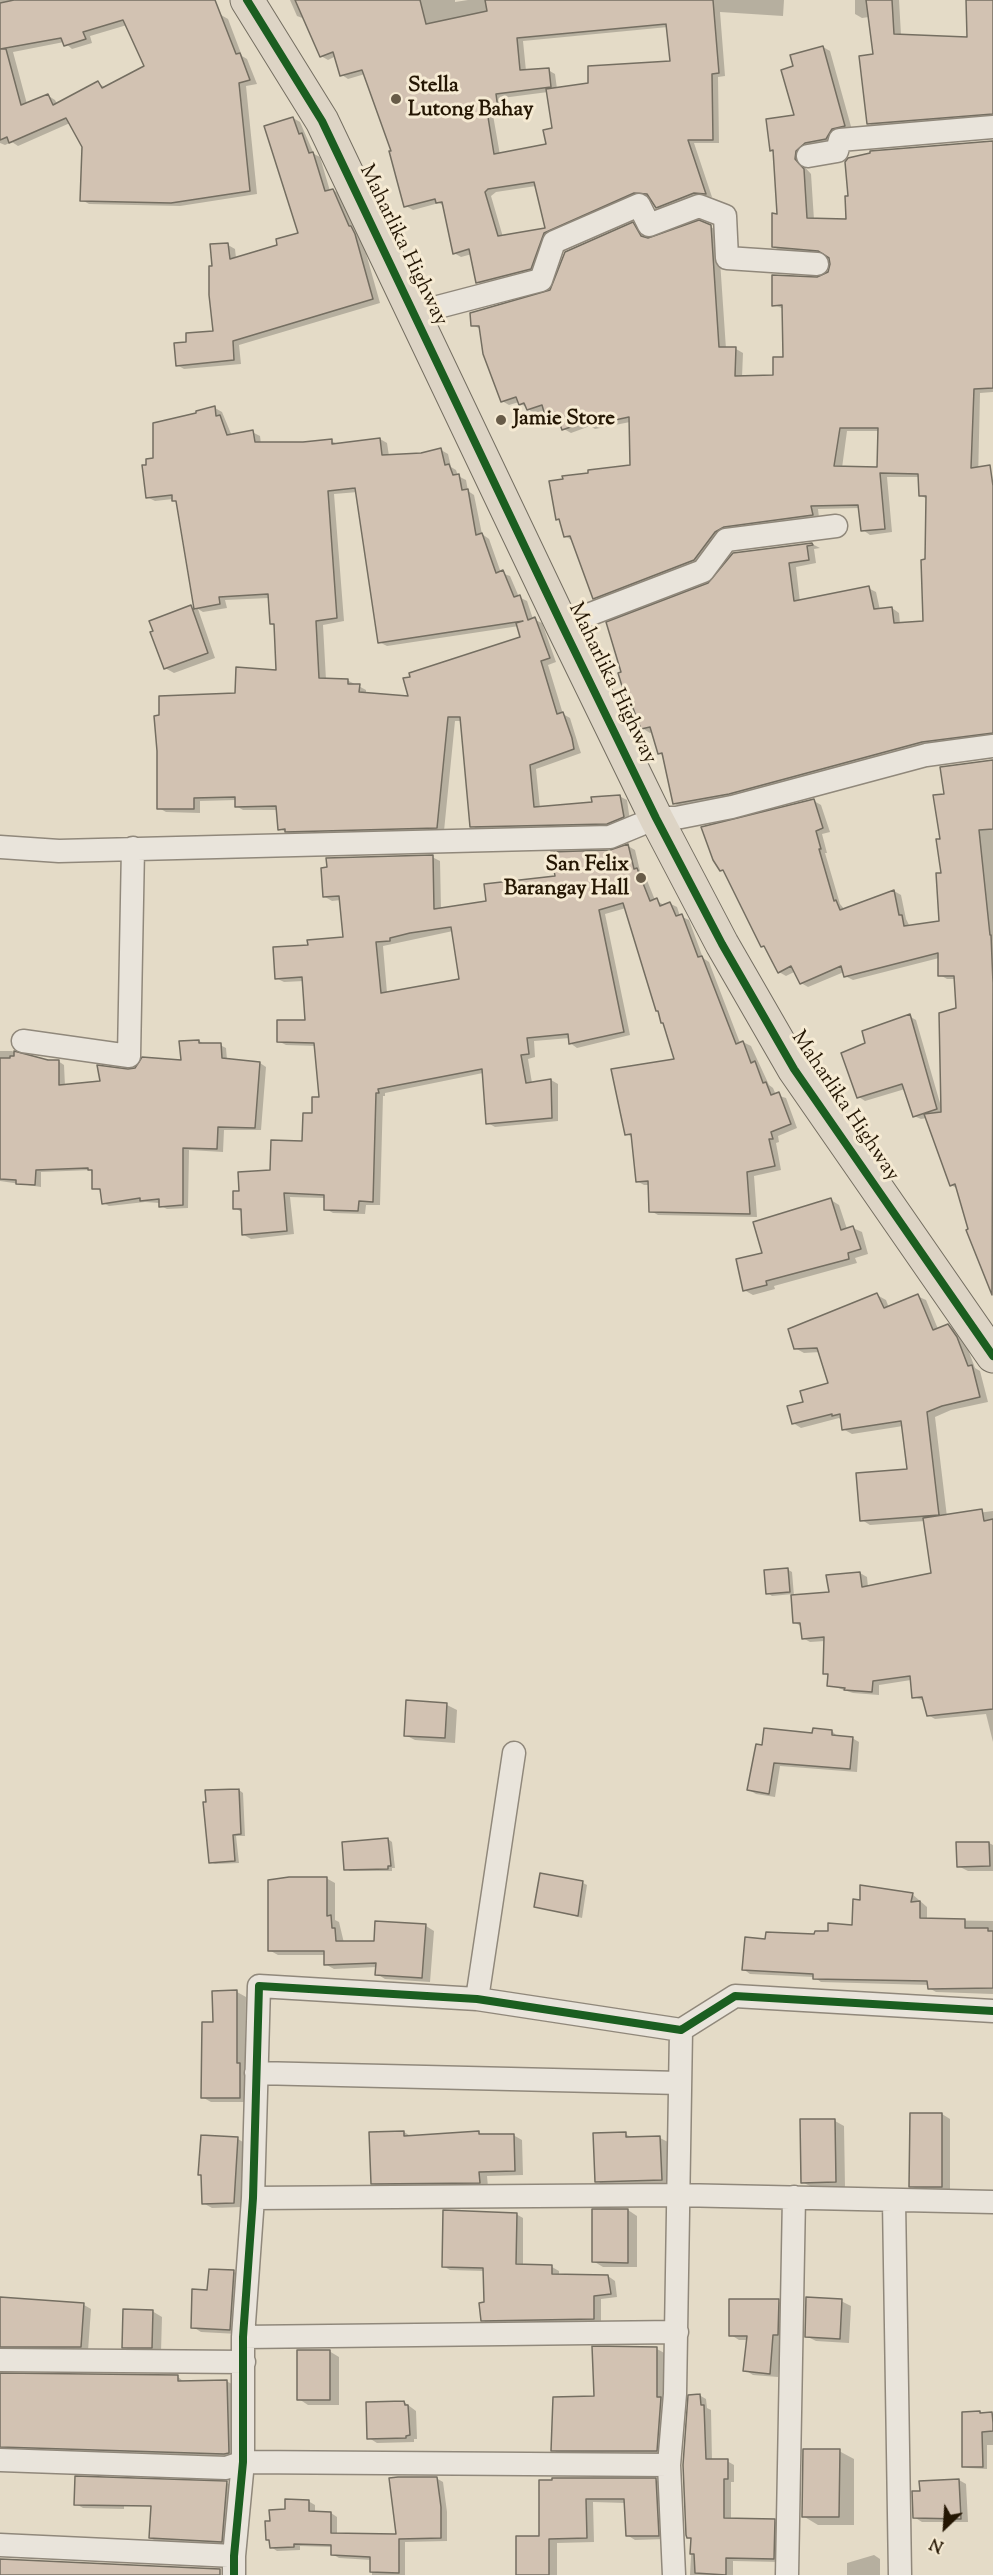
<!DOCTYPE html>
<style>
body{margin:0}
#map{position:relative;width:993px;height:2575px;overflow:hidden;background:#e4dbc7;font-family:"Sorts Mill Goudy",serif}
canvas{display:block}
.north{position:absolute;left:915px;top:2497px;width:60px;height:60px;-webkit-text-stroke:4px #f5ead3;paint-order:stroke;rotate:205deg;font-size:16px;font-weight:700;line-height:24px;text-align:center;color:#241603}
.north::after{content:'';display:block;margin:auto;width:21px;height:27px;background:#241603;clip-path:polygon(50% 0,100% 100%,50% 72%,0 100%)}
</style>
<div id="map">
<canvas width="993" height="2575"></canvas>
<div class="north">N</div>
</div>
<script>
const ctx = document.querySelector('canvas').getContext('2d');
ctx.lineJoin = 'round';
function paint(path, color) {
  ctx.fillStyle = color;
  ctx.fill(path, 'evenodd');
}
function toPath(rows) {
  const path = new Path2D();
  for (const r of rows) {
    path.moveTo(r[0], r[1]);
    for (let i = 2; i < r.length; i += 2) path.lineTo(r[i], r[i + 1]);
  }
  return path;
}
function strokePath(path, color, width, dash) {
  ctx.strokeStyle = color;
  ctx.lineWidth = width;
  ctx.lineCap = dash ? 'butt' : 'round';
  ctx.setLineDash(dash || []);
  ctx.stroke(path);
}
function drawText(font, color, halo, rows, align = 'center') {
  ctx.font = font + ' "Sorts Mill Goudy",serif';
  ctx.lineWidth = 6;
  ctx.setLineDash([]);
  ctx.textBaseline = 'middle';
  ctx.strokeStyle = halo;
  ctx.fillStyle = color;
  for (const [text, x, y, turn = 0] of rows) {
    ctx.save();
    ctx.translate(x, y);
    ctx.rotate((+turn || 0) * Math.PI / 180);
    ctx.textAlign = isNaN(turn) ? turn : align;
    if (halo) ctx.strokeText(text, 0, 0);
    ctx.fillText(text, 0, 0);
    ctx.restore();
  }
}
paint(toPath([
 [0,0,214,0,221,15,228,19,242,56,247,59,257,84,246,86,257,194,180,206,89,204,82,200,83,147,70,123,18,146,12,142,5,145,0,143],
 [127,25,146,66,106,88,98,83,57,104,55,100,47,95,27,104,13,52,64,42,72,49,92,43,90,36],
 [290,0,455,0,455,2,468,0,784,0,783,16,720,12,725,76,718,77,719,143,694,143,712,197,702,196,664,211,657,207,650,197,641,196,551,236,537,272,484,286,477,282,472,254,461,257,454,253,444,206,439,203,413,210,406,206,393,152,365,74,348,79,342,75,336,56,328,60,321,56,305,19,297,16],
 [668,27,672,62,589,84,557,89,555,74,548,70,526,71,523,41],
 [548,92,554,129,548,145,500,155,493,115,505,112,502,98],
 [536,186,547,229,503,237,491,196,496,192],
 [855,0,899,0,901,35,968,39,968,0,993,0,993,117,875,127,868,123,875,55,869,17,862,18,855,14],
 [823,47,830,51,852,130,802,164,811,174,814,220,847,221,993,142,993,392,980,393,978,481,927,499,920,495,920,477,887,477,892,532,870,535,863,530,860,508,818,509,819,518,732,530,702,563,602,602,595,597,573,541,565,536,561,521,558,519,632,467,630,422,595,429,590,426,571,433,564,429,560,420,554,422,547,418,545,410,535,414,519,402,509,405,502,401,480,329,473,325,551,291,633,224,640,228,647,240,711,227,718,231,726,349,736,349,743,353,742,377,775,377,785,358,784,309,774,305,829,273,832,264,830,257,826,254,781,251,774,247,779,215,774,152,771,150,796,116,795,67],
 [847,431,880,431,879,469,842,468],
 [293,118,300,122,314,154,320,157,330,191,333,190,340,194,355,230,362,239,380,303,239,345,241,364,184,369,177,365,188,343,215,332,214,267,228,245,235,249,236,258,279,246,300,234],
 [215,408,222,412,232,436,252,432,260,436,261,444,303,444,331,441,338,444,380,439,387,443,389,456,421,454,441,450,448,454,451,467,456,470,458,476,466,480,468,491,474,495,482,534,489,539,501,573,510,576,519,597,527,601,533,619,542,623,556,662,548,665,563,714,570,718,578,744,581,753,536,769,540,808,593,803,619,796,627,800,630,821,615,827,479,830,472,826,462,721,455,721,444,831,294,835,279,829,277,810,243,810,236,806,236,800,200,801,200,813,166,812,159,808,237,695,278,672,275,626,271,624,269,598,225,600,227,608,203,612,198,609,215,658,174,673,165,668,191,607,196,610,178,503,173,499,155,501,147,497,155,460,198,414],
 [358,492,379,642,387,646,519,626,521,638,410,697,366,694,366,690,347,680,326,680,323,625,344,621,334,494],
 [993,496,993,737,737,797,682,808,675,804,665,757,659,753,653,732,650,733,642,728,631,698,626,695,734,554,812,544,820,548,814,549,816,563,796,567,800,602,868,588,876,592,880,610,892,608,899,613,900,624,924,622,926,560],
 [993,760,993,1291,968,1230,970,1230,958,1189,951,1185,927,1118,921,1119,914,1116,905,1089,865,1101,859,1097,867,1044,909,1016,916,1020,942,1110,957,1009,955,979,947,979,940,975,939,958,853,980,845,976,844,972,808,987,801,983,796,971,786,976,779,972,767,948,763,946,726,873,721,870,814,801,821,805,830,832,822,834,827,853,825,853,840,904,845,910,894,891,901,895,906,919,910,927,940,922,942,840,945,795,942,768],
 [628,846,635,850,640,871,644,873,655,900,664,905,669,903,677,907,680,916,689,920,703,958,709,962,740,1043,743,1042,751,1046,769,1085,773,1088,776,1095,786,1098,797,1128,778,1136,779,1142,776,1143,781,1170,754,1176,757,1217,658,1215,651,1211,650,1185,644,1185,637,1181,633,1138,627,1134,676,1060,626,908,605,914,630,1035,577,1048,570,1043,570,1038,534,1041,535,1057,528,1059,532,1083,551,1080,558,1084,558,1121,495,1127,488,1123,483,1073,385,1093,385,1096,383,1096,380,1205,366,1205,365,1214,333,1213,326,1209,325,1198,290,1197,294,1234,251,1239,244,1235,243,1213,235,1208,241,1192,271,1172,303,1143,320,1099,316,1046,286,1045,278,1041,306,1021,304,981,284,982,276,978,309,946,344,938,341,900,332,901,325,897,432,857,440,861,441,909,487,902,557,877],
 [453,931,461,980,387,993,383,946],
 [199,1041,204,1044,220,1045,226,1048,227,1060,260,1063,266,1067,261,1130,224,1130,223,1152,189,1150,188,1208,167,1209,161,1206,160,1203,145,1202,109,1206,103,1203,102,1191,94,1188,91,1170,41,1172,41,1187,0,1181,0,1051,12,1051,21,1056,58,1061,64,1065,65,1086,102,1082,128,1071,183,1061],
 [831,1200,839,1205,847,1229,853,1228,862,1232,868,1254,855,1258,857,1263,774,1286,775,1289,753,1295,744,1290,764,1254],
 [877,1295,886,1300,889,1308,917,1296,926,1300,938,1329,948,1325,956,1330,966,1344,975,1368,980,1371,988,1402,951,1410,935,1417,947,1517,993,1511,993,1742,986,1714,935,1719,928,1715,925,1701,913,1697,911,1680,879,1685,879,1695,853,1693,829,1685,829,1676,824,1673,825,1641,810,1642,803,1638,802,1627,794,1622,793,1594,772,1596,768,1593,787,1569,792,1572,794,1596,830,1593,860,1573,867,1577,868,1587,932,1575,925,1521,870,1525,862,1520,908,1471,903,1426,852,1434,843,1429,842,1420,839,1418,801,1428,793,1423,805,1403,830,1385,820,1352,804,1353,795,1348],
 [407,1702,447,1705,457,1710,455,1743,415,1740,405,1735],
 [832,1731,838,1737,852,1738,859,1742,857,1772,780,1766,775,1797,756,1794,749,1790,763,1746],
 [239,1790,243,1793,245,1836,236,1836,239,1863,215,1864,210,1862],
 [388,1839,392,1842,395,1868,392,1868,392,1871,350,1871,346,1869],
 [989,1843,993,1845,993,1871,968,1871,958,1866],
 [326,1878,335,1883,335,1920,339,1922,344,1943,375,1942,426,1926,434,1931,430,1982,385,1979,377,1974,377,1967,334,1969,325,1964,325,1955,278,1955,269,1950],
 [583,1883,587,1885,582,1918,535,1906],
 [912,1894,927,1907,927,1920,993,1921,993,1994,936,1992,929,1988,929,1985,821,1982,814,1977,750,1974,743,1969,767,1940,816,1936,853,1927],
 [237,1992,246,1997,245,2067,248,2069,248,2102,211,2102,202,2097,214,2023],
 [942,2114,950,2119,950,2191,919,2190,911,2186],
 [835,2121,844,2126,845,2187,812,2187,802,2182],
 [404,2132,412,2137,478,2133,483,2135,513,2135,522,2140,523,2175,487,2176,488,2187,381,2188,372,2183],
 [625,2134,633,2138,660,2138,670,2143,671,2185,607,2187,597,2181],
 [238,2139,246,2144,242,2207,212,2208,203,2203],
 [628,2210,637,2216,637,2267,603,2267,593,2261],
 [516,2214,523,2218,523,2266,552,2267,559,2271,559,2276,608,2276,615,2281,617,2297,601,2299,601,2322,489,2324,482,2320,486,2304,485,2271,450,2270,443,2266],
 [234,2272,242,2277,238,2334,201,2332,193,2327,209,2291],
 [0,2298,84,2305,91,2309,88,2351,0,2353],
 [778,2301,787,2306,778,2377,753,2375,745,2370,748,2340,739,2340,731,2335],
 [841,2301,851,2306,849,2343,816,2341,806,2336],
 [152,2311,162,2317,161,2352,133,2352,124,2347],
 [594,2348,657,2349,668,2355,667,2457,564,2456,553,2450,595,2397],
 [329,2351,339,2357,339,2405,308,2405,299,2399],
 [0,2373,177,2376,185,2383,226,2381,234,2385,232,2458,0,2453],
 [699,2395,706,2399,707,2408,711,2410,712,2461,727,2461,734,2465,734,2482,731,2482,731,2520,774,2521,781,2525,780,2562,733,2561,733,2575,690,2575,692,2539,688,2537],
 [404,2402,416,2411,417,2439,414,2439,414,2442,377,2443,369,2438],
 [993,2413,993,2445,987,2445,987,2469,968,2468,963,2466,963,2414],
 [839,2451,854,2459,854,2525,818,2525,803,2516],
 [436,2478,443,2482,447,2512,447,2541,405,2542,405,2575,372,2575,372,2560,339,2558,332,2554,332,2547,300,2546,300,2550,277,2551,271,2547,271,2541,268,2539,272,2522,287,2511,308,2501,315,2505,315,2513,331,2513,337,2517,337,2535,397,2536],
 [656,2480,664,2484,666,2539,635,2540,627,2535,626,2503,593,2502,594,2542,557,2543,557,2575,518,2575,540,2537,553,2481],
 [959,2480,966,2484,968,2522,922,2522,914,2517,922,2492],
 [227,2483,234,2487,229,2545,158,2542,150,2538,153,2506,150,2504,124,2503,124,2509,83,2508,76,2504],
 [874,2555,880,2559,880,2575,847,2575,847,2563]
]), '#0003');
const building = toPath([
 [14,0,215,0,236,54,240,53,250,80,239,83,250,191,171,203,80,201,82,147,66,118,9,143,7,137,0,140,0,49,6,49,21,105,48,94,53,105,98,81,102,88,144,66,123,20,83,32,86,39,64,46,61,38,0,49,0,3,14,0],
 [295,0,420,0,426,24,487,11,485,0,713,0,719,73,712,74,713,140,688,140,706,194,694,193,656,208,647,194,634,193,544,233,531,269,476,283,469,249,453,254,442,202,436,203,435,199,404,207,389,151,391,151,362,70,340,76,333,52,320,57,295,0],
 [666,24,670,61,588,66,588,83,546,89,552,128,543,130,546,144,494,154,487,111,498,109,496,94,551,87,549,68,520,70,517,38,666,24],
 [534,182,545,228,498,236,485,192,488,189,534,182],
 [866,0,892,0,894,34,967,37,966,0,993,0,993,114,867,124,859,56,873,54,866,0],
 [823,46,845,126,832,129,826,139,805,143,796,151,795,159,804,169,807,218,846,219,845,196,848,196,845,162,848,158,870,153,870,151,993,141,993,388,974,389,971,468,990,465,993,486,993,733,922,742,729,794,673,804,662,753,658,754,650,727,641,729,628,695,625,696,618,673,621,672,606,622,708,583,733,553,812,543,813,545,807,546,809,560,789,563,794,601,869,586,874,609,892,607,894,623,923,621,921,560,925,559,926,496,919,496,918,474,880,473,885,529,861,531,858,505,811,506,813,515,724,527,715,532,694,560,593,599,570,536,564,537,559,519,556,520,549,481,563,479,562,476,588,473,588,470,630,465,629,417,615,420,615,418,586,425,585,422,562,430,557,416,546,419,542,405,527,410,524,403,519,405,516,397,501,402,483,354,479,326,471,326,470,313,550,290,565,252,633,222,641,236,648,238,699,220,711,225,719,347,736,347,735,376,773,375,773,357,783,357,782,305,772,306,772,275,817,277,828,272,830,264,829,258,818,251,772,247,772,213,777,214,773,150,770,151,766,119,794,115,781,70,793,66,790,55,823,46],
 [840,428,878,428,877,467,834,466,840,428],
 [293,117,299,134,302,133,309,153,313,152,325,191,333,189,349,226,351,226,355,234,373,299,233,341,234,360,176,366,174,343,186,342,186,333,213,331,209,295,209,266,212,266,210,244,228,243,230,259,277,245,276,239,298,233,264,126,293,117],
 [215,406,216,416,220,415,227,435,253,430,255,442,303,442,332,439,332,444,380,438,382,455,421,453,441,448,445,465,449,464,453,475,459,474,462,490,468,489,476,535,482,533,496,573,503,570,514,597,520,595,528,620,535,617,550,658,541,661,557,714,563,712,572,738,574,749,530,765,534,807,592,802,591,797,620,795,624,817,607,824,470,827,460,717,448,717,437,828,285,832,285,829,278,830,276,806,235,807,235,797,194,798,194,809,157,809,157,751,154,716,159,715,159,696,235,693,236,667,276,670,274,624,270,624,268,594,219,597,220,604,194,609,176,501,172,501,172,495,146,498,142,465,146,465,146,459,153,458,153,423,196,413,196,411,215,406],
 [355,488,378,643,523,621,516,623,520,637,409,673,410,677,403,678,408,696,359,692,360,684,348,684,348,679,319,678,316,621,337,618,328,491,355,488],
 [191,605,208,653,164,669,150,632,153,631,149,621,191,605],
 [993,760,993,829,979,830,990,935,991,935,993,983,992,1295,966,1230,968,1229,955,1184,950,1186,924,1114,941,1112,939,1013,956,1008,954,976,938,976,938,953,844,977,841,966,800,984,791,966,778,973,764,946,761,947,723,870,720,871,713,860,701,827,814,799,823,828,816,831,821,849,819,849,834,901,836,900,840,910,894,890,899,915,902,915,904,926,939,921,936,873,941,873,936,839,940,839,933,795,944,794,940,767,993,760],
 [628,844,634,869,637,868,650,901,657,898,660,906,670,902,676,916,682,914,698,957,702,956,736,1044,743,1041,751,1063,755,1061,763,1083,766,1082,771,1095,779,1092,791,1124,771,1132,773,1139,769,1139,775,1166,747,1172,750,1214,649,1212,648,1181,636,1182,631,1134,625,1135,611,1069,674,1059,663,1023,661,1023,658,1011,656,1011,623,903,599,910,624,1032,569,1044,568,1034,527,1038,529,1054,521,1055,526,1083,551,1079,552,1118,486,1124,482,1069,378,1089,379,1093,376,1093,373,1202,359,1201,358,1211,324,1210,324,1195,284,1193,287,1231,242,1235,241,1209,233,1209,233,1191,239,1191,238,1172,270,1170,271,1140,302,1141,303,1113,312,1113,312,1097,319,1097,314,1043,277,1042,277,1020,305,1020,302,977,275,979,273,947,308,945,307,940,343,937,339,896,323,897,321,868,327,867,326,858,433,855,434,909,486,901,484,884,555,876,551,852,610,850,628,844],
 [451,927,459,979,381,993,376,942,390,941,390,938,410,933,451,927],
 [910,1014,937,1109,913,1117,902,1084,857,1098,841,1053,865,1043,862,1031,910,1014],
 [199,1040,199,1043,221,1043,222,1058,260,1062,255,1128,218,1127,217,1149,183,1148,183,1205,159,1207,159,1199,140,1201,140,1198,102,1204,100,1189,92,1189,92,1170,88,1170,88,1168,36,1170,35,1185,16,1184,16,1180,0,1179,0,1058,10,1058,10,1056,14,1056,14,1051,48,1060,59,1060,59,1085,100,1081,97,1065,128,1069,135,1068,142,1057,181,1060,179,1041,199,1040],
 [831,1198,841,1230,853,1226,861,1249,848,1253,849,1259,766,1281,767,1285,743,1291,736,1259,762,1253,753,1222,831,1198],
 [877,1293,884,1308,918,1294,933,1330,948,1324,957,1337,968,1366,972,1365,980,1397,942,1406,927,1412,939,1515,860,1521,856,1473,907,1469,901,1421,842,1430,840,1414,832,1416,832,1414,792,1424,787,1406,803,1402,800,1391,828,1383,817,1348,794,1349,788,1329,877,1293],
 [982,1509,984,1521,993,1519,993,1709,927,1716,922,1697,912,1698,910,1676,873,1681,872,1692,844,1690,845,1688,827,1686,828,1674,823,1674,824,1637,802,1639,800,1623,793,1623,791,1595,829,1592,826,1575,860,1572,862,1587,931,1573,923,1518,982,1509],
 [788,1568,790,1592,766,1594,764,1570,788,1568],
 [406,1700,447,1703,445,1738,404,1736,406,1700],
 [764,1728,812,1733,813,1728,832,1730,832,1735,853,1737,850,1769,774,1763,769,1794,747,1790,756,1744,762,1745,764,1728],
 [239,1789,241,1834,233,1835,235,1861,209,1863,203,1802,206,1802,205,1790,239,1789],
 [388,1838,391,1866,388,1866,388,1869,344,1870,342,1842,388,1838],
 [956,1842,989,1842,990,1866,957,1867,956,1842],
 [540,1873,583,1881,578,1916,534,1907,540,1873],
 [289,1877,327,1877,327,1916,331,1915,332,1928,335,1928,336,1941,374,1941,375,1921,426,1924,422,1978,375,1975,376,1963,324,1965,324,1951,268,1951,268,1880,289,1877],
 [860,1885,913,1893,911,1902,920,1901,920,1918,965,1919,965,1928,988,1928,988,1931,993,1931,993,1988,928,1989,927,1981,813,1979,813,1974,742,1970,745,1937,765,1939,766,1932,814,1934,815,1931,828,1931,828,1923,852,1925,853,1899,860,1900,860,1885],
 [237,1990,237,2063,240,2063,240,2098,201,2098,202,2022,213,2022,212,1991,237,1990],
 [910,2113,942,2113,942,2187,909,2187,910,2113],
 [800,2119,835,2119,836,2182,801,2183,800,2119],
 [404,2131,404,2136,479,2131,479,2134,514,2134,515,2171,479,2172,480,2183,371,2184,369,2132,404,2131],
 [626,2132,626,2137,660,2136,662,2180,595,2182,593,2133,626,2132],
 [201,2135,238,2137,234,2203,202,2204,201,2175,198,2175,201,2135],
 [592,2209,628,2209,628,2263,592,2262,592,2209],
 [443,2210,517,2213,516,2264,552,2265,552,2274,608,2275,611,2294,594,2296,594,2319,481,2321,479,2303,484,2302,483,2268,442,2267,443,2210],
 [209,2269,234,2270,230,2330,191,2328,192,2289,207,2290,209,2269],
 [0,2297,84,2303,81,2347,0,2347,0,2297],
 [806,2297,842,2299,840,2339,805,2337,806,2297],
 [729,2299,779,2299,778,2335,773,2335,770,2374,743,2371,747,2336,729,2336,729,2299],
 [123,2309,153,2310,152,2348,122,2348,123,2309],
 [592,2346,657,2347,657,2397,661,2397,657,2451,551,2451,553,2397,594,2396,592,2346],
 [297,2350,330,2350,330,2400,297,2400,297,2350],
 [0,2373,178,2375,178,2381,227,2380,229,2453,224,2454,0,2447,0,2373],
 [700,2394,701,2405,704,2405,706,2459,728,2459,728,2479,724,2479,724,2518,775,2519,774,2559,726,2558,726,2575,695,2573,694,2554,690,2554,691,2538,687,2538,686,2535,683,2465,688,2395,700,2394],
 [404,2401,405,2405,408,2405,410,2435,406,2436,406,2438,367,2439,366,2402,404,2401],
 [980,2411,980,2413,992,2412,993,2423,993,2431,982,2432,983,2467,962,2467,962,2412,980,2411],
 [803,2449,840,2449,839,2517,802,2517,803,2449],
 [75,2476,227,2481,222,2542,149,2538,151,2506,74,2505,75,2476],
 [398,2477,437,2477,441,2507,441,2538,399,2539,399,2573,370,2572,370,2557,331,2555,331,2545,294,2544,294,2547,270,2548,269,2540,266,2540,265,2521,270,2521,269,2510,285,2509,285,2499,309,2500,309,2511,331,2512,331,2533,396,2534,389,2478,398,2477],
 [552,2478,656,2478,659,2536,626,2536,624,2499,586,2499,587,2538,549,2539,549,2575,516,2575,516,2536,539,2536,539,2480,552,2480,552,2478],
 [959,2479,961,2519,913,2518,912,2491,920,2491,919,2481,959,2479],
 [0,2559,220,2569,220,2575,0,2575,0,2559]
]);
paint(building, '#d2c2b2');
strokePath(building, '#746e61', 1.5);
const street = toPath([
 [808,156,837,151,840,140,993,127],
 [415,313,541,280,554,242,639,205,649,225,699,206,725,216,727,258,817,264],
 [562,625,703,571,726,540,836,526],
 [0,847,59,851,610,837,656,818,676,818,732,807,926,755,993,746],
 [23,1041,129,1056,133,848],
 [477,1999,514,1753],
 [256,2073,680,2083],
 [253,2198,677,2195,993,2202],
 [894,2201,900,2575],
 [243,2337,677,2332],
 [0,2360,244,2362],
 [0,2460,226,2468,243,2462,669,2465],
 [0,2545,234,2556],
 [234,2575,234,2556,243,2462,243,2337,253,2198,259,1986,477,1999,681,2030,735,1996,993,2011],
 [674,2575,669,2465,675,2394,681,2030],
 [787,2575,794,2197]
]);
const highway = toPath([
 [247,0,322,121,562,625,656,818,722,944,794,1069,993,1356]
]);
strokePath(street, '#90887b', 25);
strokePath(highway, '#746e61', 35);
strokePath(street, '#e9e4db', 22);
strokePath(highway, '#ddd4c5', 33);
strokePath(toPath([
 [247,0,322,121,562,625,656,818,722,944,794,1069,993,1356],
 [234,2575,234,2556,243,2462,243,2337,253,2198,259,1986,477,1999,681,2030,735,1996,993,2011]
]), '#1b5e20', 8);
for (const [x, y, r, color] of [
 [396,99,6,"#675b48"],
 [501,420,6,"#675b48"],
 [641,878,6,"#675b48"]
]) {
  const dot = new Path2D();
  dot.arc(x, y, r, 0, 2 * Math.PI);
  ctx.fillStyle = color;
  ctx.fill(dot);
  strokePath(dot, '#f5ead3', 2);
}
drawText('bold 21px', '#241603', '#f5ead3', [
 ["Stella",408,87],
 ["Lutong Bahay",408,111],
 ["Jamie Store",513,420],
 ["San Felix",629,866,"right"],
 ["Barangay Hall",629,890,"right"]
], 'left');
drawText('21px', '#241603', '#f5ead3', [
 ["Maharlika Highway",402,246,64],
 ["Maharlika Highway",611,684,64],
 ["Maharlika Highway",844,1107,56]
]);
</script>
